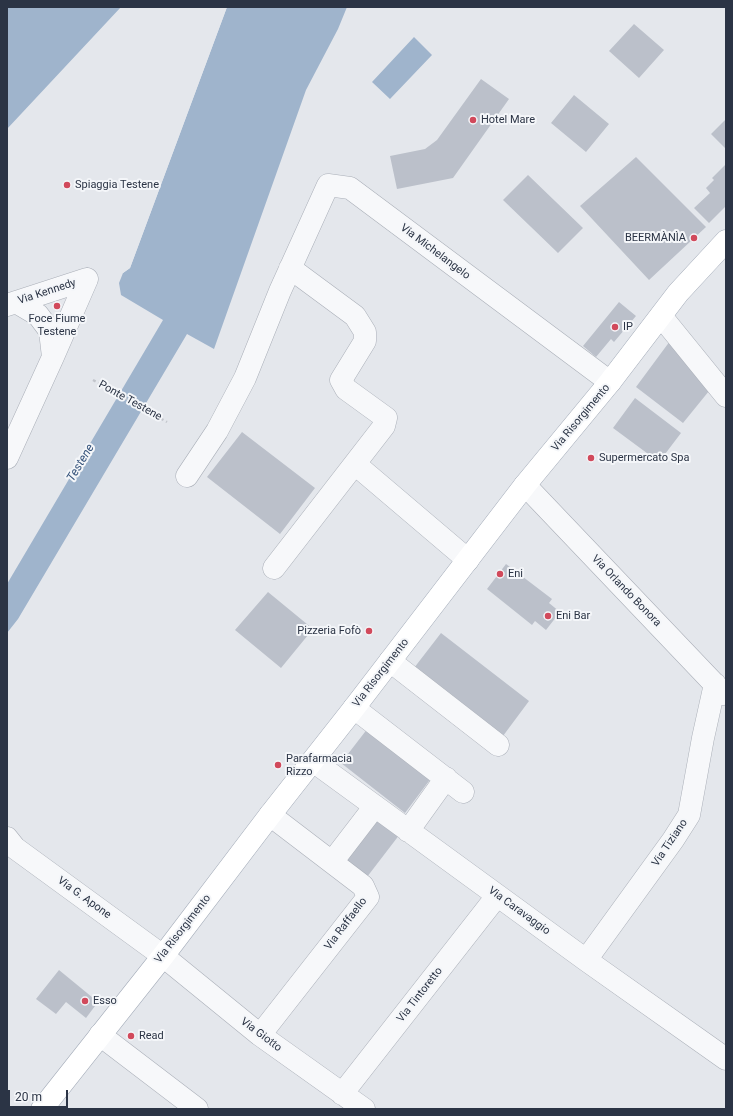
<!DOCTYPE html>
<meta charset="utf-8">
<style>
body{margin:0}
#map{position:relative;width:733px;height:1116px;overflow:hidden;background:#e4e7ec;font-family:Roboto,sans-serif}
canvas{display:block}
.frame{position:absolute;inset:0;border:8px solid #2b3445;pointer-events:none}
.scale{position:absolute;left:8px;top:1090px;width:60px;height:18px;box-sizing:border-box;border:2px solid #2b3445;border-top:0;padding-left:5px;font-size:12px;line-height:14px;white-space:nowrap;color:#2b3445;-webkit-text-stroke:3px #f4f6f9;paint-order:stroke}
</style>
<div id="map">
<canvas width="733" height="1116"></canvas>
<div class="frame"></div>
<div class="scale">20 m</div>
</div>
<script>
const ctx = document.querySelector('canvas').getContext('2d');
ctx.lineJoin = 'round';
function paint(path, color) {
  ctx.fillStyle = color;
  ctx.fill(path, 'evenodd');
}
function toPath(rows) {
  const path = new Path2D();
  for (const r of rows) {
    path.moveTo(r[0], r[1]);
    for (let i = 2; i < r.length; i += 2) path.lineTo(r[i], r[i + 1]);
  }
  return path;
}
function strokePath(path, color, width, dash) {
  ctx.strokeStyle = color;
  ctx.lineWidth = width;
  ctx.lineCap = dash ? 'butt' : 'round';
  ctx.setLineDash(dash || []);
  ctx.stroke(path);
}
function drawText(font, color, halo, rows, align = 'center') {
  ctx.font = font + ' Roboto,sans-serif';
  ctx.lineWidth = 4;
  ctx.setLineDash([]);
  ctx.textBaseline = 'middle';
  ctx.strokeStyle = halo;
  ctx.fillStyle = color;
  for (const [text, x, y, turn = 0] of rows) {
    ctx.save();
    ctx.translate(x, y);
    ctx.rotate((+turn || 0) * Math.PI / 180);
    ctx.textAlign = isNaN(turn) ? turn : align;
    if (halo) ctx.strokeText(text, 0, 0);
    ctx.fillText(text, 0, 0);
    ctx.restore();
  }
}
paint(toPath([
 [7,7,121,7,7,129],
 [227,7,347,7,338,29,306,90,214,349,187,334,18,619,7,633,7,584,163,320,121,295,119,283,123,273,130,268],
 [414,37,432,55,390,99,372,82]
]), '#9fb4cc');
paint(toPath([
 [225,7,227,7,130,268,123,273,121,272,129,267]
]), '#e4e7ec');
paint(toPath([
 [634,24,664,50,639,78,609,51],
 [481,79,509,99,453,178,397,189,390,156,425,149,437,140],
 [574,95,609,124,586,152,551,123],
 [726,119,726,149,711,134],
 [636,157,706,227,649,280,580,206],
 [726,164,726,206,709,223,694,208,710,193,706,188,714,180,712,178],
 [528,175,583,228,558,253,503,200],
 [619,302,636,316,614,342,611,339,596,357,583,346],
 [670,341,709,391,683,423,636,387],
 [635,398,681,433,659,462,613,428],
 [242,432,315,488,280,534,207,477],
 [506,564,552,599,549,603,560,612,546,630,535,621,532,625,487,589],
 [268,592,313,629,281,668,235,630],
 [441,633,529,701,503,736,414,668],
 [368,728,432,777,405,813,341,763],
 [374,815,400,834,367,877,342,858],
 [59,970,98,1002,86,1018,66,1002,56,1014,36,999]
]), '#bbc0ca');
const minor = toPath([
 [16,302,38,315,50,331,53,357],
 [7,305,87,279],
 [661,316,726,396],
 [7,458,53,357,87,279],
 [355,464,468,560],
 [187,476,217,431,245,378,280,291,328,185,350,188,610,382],
 [525,485,724,694],
 [274,568,384,426,386,418,346,389,341,380,365,341,365,332,355,316,290,268],
 [390,661,498,745],
 [354,708,463,792],
 [313,761,586,960,726,1059],
 [408,831,446,778],
 [7,838,15,848,163,956,260,1035,364,1109],
 [332,862,375,806],
 [586,960,673,840,689,815,703,738,715,684],
 [100,1035,197,1109],
 [260,1035,368,897,363,886,270,815],
 [342,1094,497,896]
]);
const major = toPath([
 [42,1109,163,956,270,815,354,708,525,485,610,382,678,293,726,241]
]);
strokePath(minor, '#a9aeb7', 23);
strokePath(major, '#a3abb8', 23);
strokePath(toPath([
 [93,380,167,422]
]), '#c2c5cb', 2.5, [3, 3]);
strokePath(minor, '#f7f8fa', 22);
strokePath(major, '#fff', 22);
for (const [x, y, r, color] of [
 [473,120,4,"#d1495b"],
 [67,185,4,"#d1495b"],
 [694,238,4,"#d1495b"],
 [57,306,4,"#d1495b"],
 [615,327,4,"#d1495b"],
 [591,458,4,"#d1495b"],
 [500,574,4,"#d1495b"],
 [548,616,4,"#d1495b"],
 [369,631,4,"#d1495b"],
 [278,765,4,"#d1495b"],
 [85,1001,4,"#d1495b"],
 [131,1036,4,"#d1495b"]
]) {
  const dot = new Path2D();
  dot.arc(x, y, r, 0, 2 * Math.PI);
  ctx.fillStyle = color;
  ctx.fill(dot);
  strokePath(dot, '#f4f6f9', 1.5);
}
drawText('11px', '#2b3445', '#f4f6f9', [
 ["Hotel Mare",481,120],
 ["Spiaggia Testene",75,185],
 ["BEERMÀNÌA",686,238,"right"],
 ["Foce Fiume",57,319,"center"],
 ["Testene",57,332,"center"],
 ["IP",623,327],
 ["Supermercato Spa",599,458],
 ["Eni",508,574],
 ["Eni Bar",556,616],
 ["Pizzeria Fofò",361,631,"right"],
 ["Parafarmacia",286,759],
 ["Rizzo",286,772],
 ["Esso",93,1001],
 ["Read",139,1036]
], 'left');
drawText('11px', '#2b3445', '#f4f6f9', [
 ["Via Michelangelo",435,252,37],
 ["Via Kennedy",47,292,-18],
 ["Ponte Testene",130,401,29],
 ["Via Risorgimento",581,418,-50],
 ["Via Orlando Bonora",626,591,46],
 ["Via Risorgimento",381,673,-52],
 ["Via Tiziano",670,843,-56],
 ["Via G. Apone",84,898,36],
 ["Via Caravaggio",519,911,36],
 ["Via Raffaello",346,924,-53],
 ["Via Risorgimento",183,929,-52],
 ["Via Tintoretto",420,995,-52],
 ["Via Giotto",261,1035,37]
]);
drawText('italic 12px', '#34527a', '#f4f6f9', [
 ["Testene",81,463,-59]
]);
</script>
